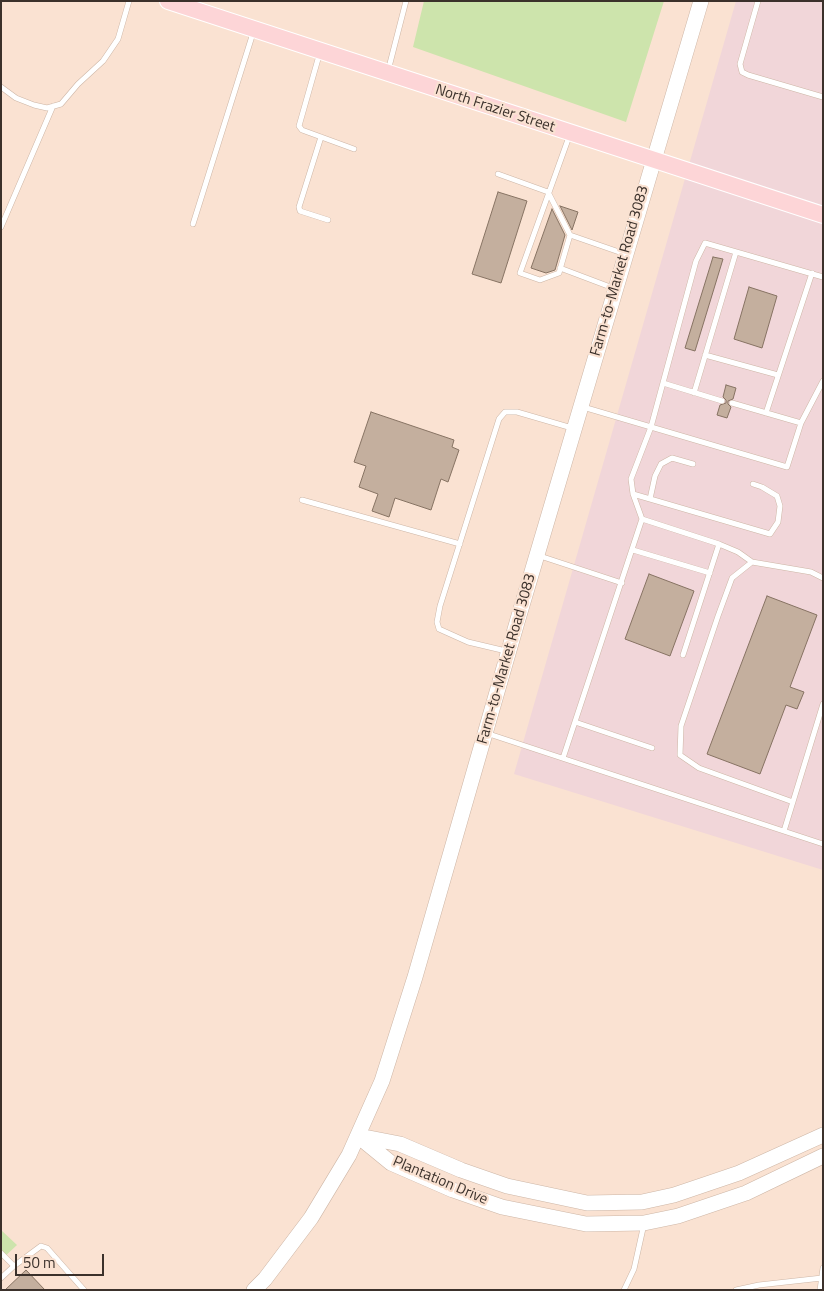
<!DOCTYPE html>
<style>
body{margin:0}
#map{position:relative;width:824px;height:1291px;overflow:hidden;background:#fae2d2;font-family:"Titillium Web",sans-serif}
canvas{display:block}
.frame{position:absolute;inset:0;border:2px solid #3b312b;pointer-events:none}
.scale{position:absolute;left:15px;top:1254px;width:89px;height:22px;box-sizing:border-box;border:2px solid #3b312b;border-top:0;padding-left:6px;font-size:15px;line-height:18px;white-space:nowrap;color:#3b312b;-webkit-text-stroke:4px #fae2d2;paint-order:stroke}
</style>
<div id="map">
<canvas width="824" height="1291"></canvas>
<div class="frame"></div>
<div class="scale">50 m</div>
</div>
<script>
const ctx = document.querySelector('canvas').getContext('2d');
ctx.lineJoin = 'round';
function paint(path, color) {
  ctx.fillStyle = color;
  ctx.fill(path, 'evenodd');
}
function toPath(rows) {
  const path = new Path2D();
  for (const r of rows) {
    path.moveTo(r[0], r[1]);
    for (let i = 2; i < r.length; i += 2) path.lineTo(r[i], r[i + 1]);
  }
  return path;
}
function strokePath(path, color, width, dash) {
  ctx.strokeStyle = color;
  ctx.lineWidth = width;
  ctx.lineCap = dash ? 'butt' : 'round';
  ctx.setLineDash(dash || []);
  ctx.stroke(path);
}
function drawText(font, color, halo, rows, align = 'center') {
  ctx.font = font + ' "Titillium Web",sans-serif';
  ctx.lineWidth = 4.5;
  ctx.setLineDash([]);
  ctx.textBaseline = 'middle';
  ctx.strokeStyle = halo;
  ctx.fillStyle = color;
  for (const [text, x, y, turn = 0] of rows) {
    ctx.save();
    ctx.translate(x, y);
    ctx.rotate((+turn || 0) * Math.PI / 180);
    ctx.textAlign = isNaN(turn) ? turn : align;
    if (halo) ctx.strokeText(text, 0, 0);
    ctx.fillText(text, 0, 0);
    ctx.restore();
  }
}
paint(toPath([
 [736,1,823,1,823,870,514,774]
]), '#f1d6d9');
paint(toPath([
 [424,1,664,1,626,122,413,47],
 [1,1230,17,1245,1,1260]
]), '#cde4ac');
const building = toPath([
 [498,192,527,201,501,283,472,274,498,192],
 [560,206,578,212,572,230,560,206],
 [552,209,565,235,555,270,546,273,531,268,552,209],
 [713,257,723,259,695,351,685,348,713,257],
 [749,287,777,296,762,348,734,339,749,287],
 [726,385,736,388,733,399,728,401,728,404,731,407,727,418,717,415,720,405,726,403,726,400,723,397,726,385],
 [371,412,454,440,452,447,459,450,448,482,441,479,431,510,395,498,389,517,372,511,378,494,359,487,366,466,354,462,371,412],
 [649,574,694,591,670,656,625,639,649,574],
 [767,596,817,615,790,687,804,692,797,709,786,705,760,774,707,754,767,596],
 [26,1270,45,1290,5,1290,26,1270]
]);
paint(building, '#c4af9e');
strokePath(building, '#877363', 1);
const lane = toPath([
 [758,1,740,64,742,72,748,75,823,97],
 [320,52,299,126,302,130,354,149],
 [388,71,406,1],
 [1,87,16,98,34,105,47,108,61,104,78,84,103,61,118,39,129,1],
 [321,137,299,207,300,211,328,220],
 [498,174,548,192,570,235,625,254],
 [193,224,253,33],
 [1,227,53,106],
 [570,235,559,273,540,280,520,273,570,134],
 [560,268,613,288],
 [705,355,778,375],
 [663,383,722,401],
 [694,393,736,252],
 [732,403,801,423],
 [583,407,787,467,801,423,823,381],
 [766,413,812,273],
 [633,494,770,534,778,522,780,506,777,496,762,487,753,484],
 [650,499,655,476,661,464,672,458,693,464],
 [302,500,460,544],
 [642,519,633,494,631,479,651,427,696,261,705,243,823,277],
 [633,550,710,573],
 [540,556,622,583],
 [506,651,468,642,439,629,437,622,440,606,499,419,505,412,517,412,572,428],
 [683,655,719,544],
 [575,722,652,748],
 [486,733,823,844],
 [563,758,642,519,719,544,738,552,752,562],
 [793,802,699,768,680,755,681,726,718,616,732,578,752,562,811,572,823,578],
 [784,831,823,704],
 [1,1253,14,1266],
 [1,1278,14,1266,41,1246,47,1248,84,1290],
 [624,1290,634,1269,644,1224],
 [736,1290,759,1285,822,1278],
 [820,1290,823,1268]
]);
const secondary = toPath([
 [358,1136,391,1163,453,1190,502,1207,586,1224,644,1223,678,1216,746,1193,823,1156],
 [359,1136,400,1144,461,1170,507,1186,587,1203,642,1202,674,1195,739,1173,823,1135],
 [254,1290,265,1279,311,1218,349,1155,382,1081,415,977,518,619,701,1]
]);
const primary = toPath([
 [168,1,823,215]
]);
strokePath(lane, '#cdb6a6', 6);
strokePath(secondary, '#cdb6a6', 16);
strokePath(primary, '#fff', 18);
strokePath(lane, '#fff', 5);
strokePath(secondary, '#fff', 15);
strokePath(primary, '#fdd5d7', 16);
drawText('15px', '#3b312b', '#fae2d2', [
 ["North Frazier Street",495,109,18],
 ["Farm-to-Market Road 3083",620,271,-74],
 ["Farm-to-Market Road 3083",507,659,-74],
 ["Plantation Drive",440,1181,23]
]);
</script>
